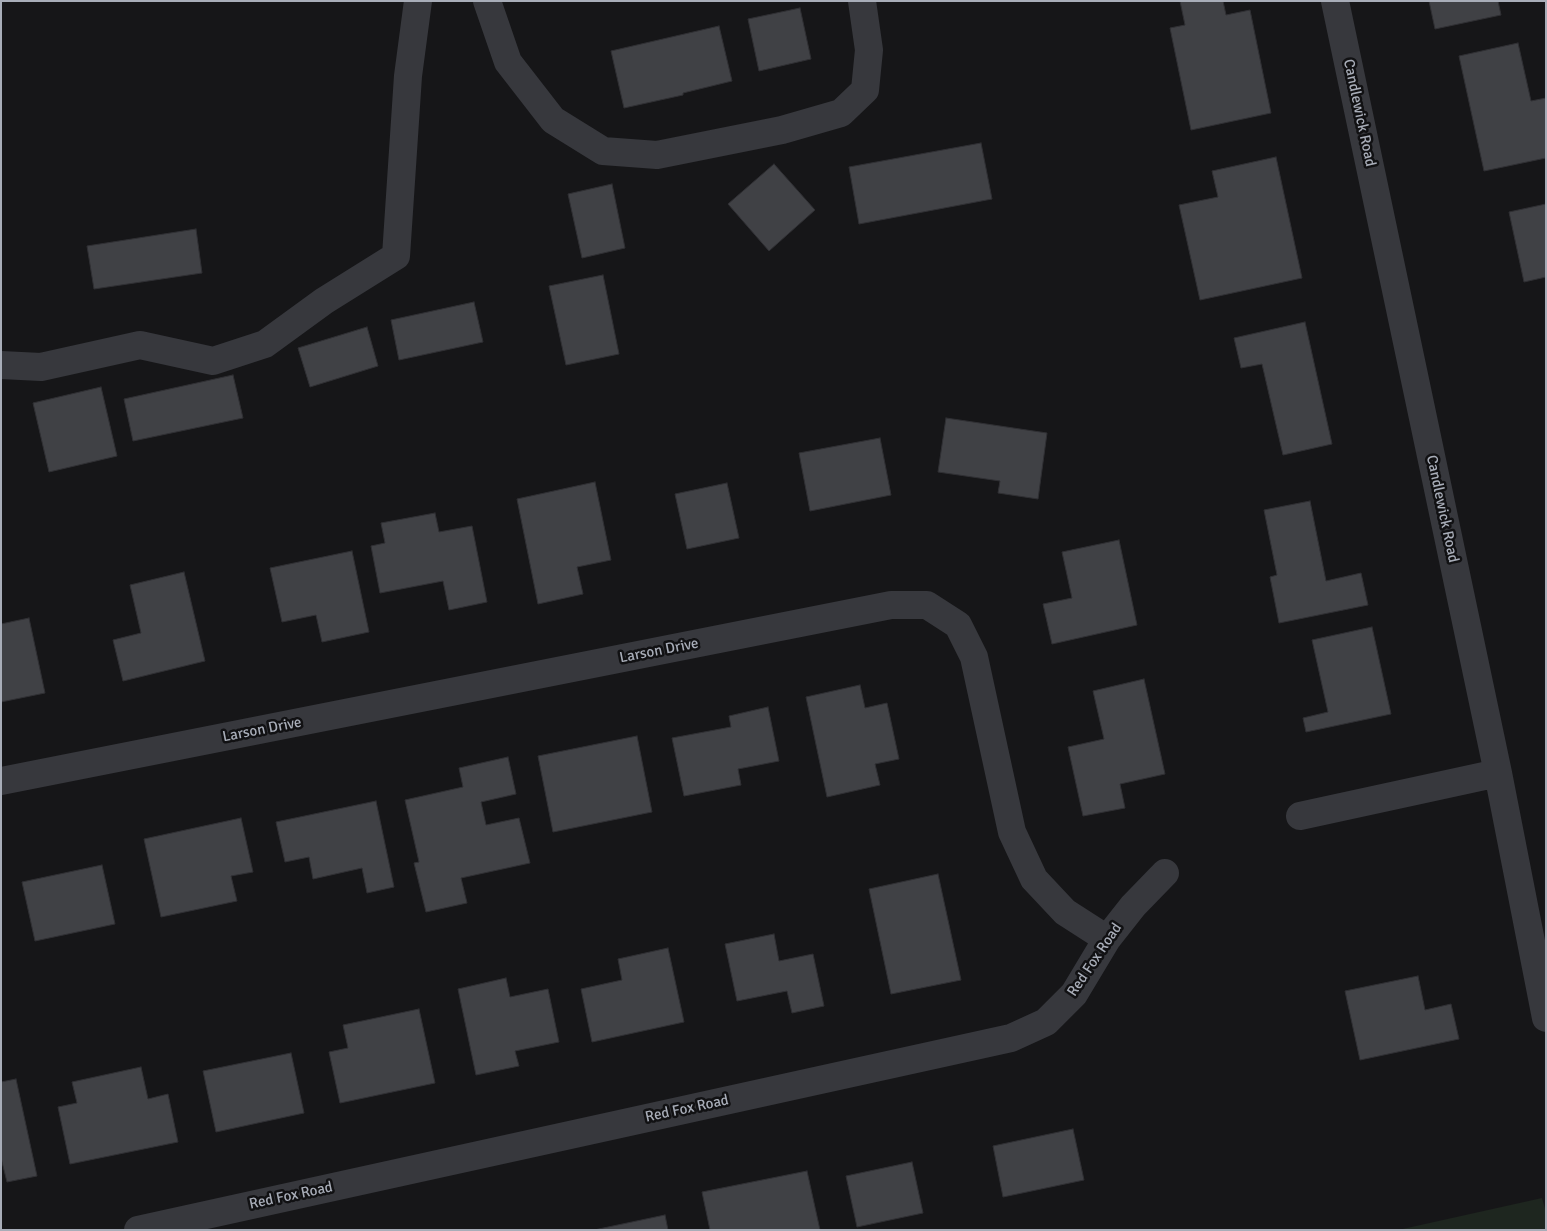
<!DOCTYPE html>
<style>
body{margin:0}
#map{position:relative;width:1547px;height:1231px;overflow:hidden;background:#161618;font-family:Signika,sans-serif}
canvas{display:block}
.frame{position:absolute;inset:0;border:2px solid #a8adb8;pointer-events:none}
</style>
<div id="map">
<canvas width="1547" height="1231"></canvas>
<div class="frame"></div>
</div>
<script>
const ctx = document.querySelector('canvas').getContext('2d');
ctx.lineJoin = 'round';
function paint(path, color) {
  ctx.fillStyle = color;
  ctx.fill(path, 'evenodd');
}
function toPath(rows) {
  const path = new Path2D();
  for (const r of rows) {
    path.moveTo(r[0], r[1]);
    for (let i = 2; i < r.length; i += 2) path.lineTo(r[i], r[i + 1]);
  }
  return path;
}
function strokePath(path, color, width, dash) {
  ctx.strokeStyle = color;
  ctx.lineWidth = width;
  ctx.lineCap = dash ? 'butt' : 'round';
  ctx.setLineDash(dash || []);
  ctx.stroke(path);
}
function drawText(font, color, halo, rows, align = 'center') {
  ctx.font = font + ' Signika,sans-serif';
  ctx.lineWidth = 5;
  ctx.setLineDash([]);
  ctx.textBaseline = 'middle';
  ctx.strokeStyle = halo;
  ctx.fillStyle = color;
  for (const [text, x, y, turn = 0] of rows) {
    ctx.save();
    ctx.translate(x, y);
    ctx.rotate((+turn || 0) * Math.PI / 180);
    ctx.textAlign = isNaN(turn) ? turn : align;
    if (halo) ctx.strokeText(text, 0, 0);
    ctx.fillText(text, 0, 0);
    ctx.restore();
  }
}
paint(toPath([
 [1542,1198,1546,1212,1546,1230,1398,1230]
]), '#1e261f');
const building = toPath([
 [1180,1,1223,1,1226,15,1250,10,1271,113,1191,130,1170,28,1185,25,1180,1],
 [1429,1,1498,1,1501,15,1435,29,1429,1],
 [800,8,811,59,759,71,748,19,800,8],
 [719,26,732,81,683,93,683,95,624,108,611,51,719,26],
 [1518,43,1531,101,1546,98,1546,158,1484,171,1459,56,1518,43],
 [981,143,992,199,859,224,849,167,981,143],
 [1276,157,1302,278,1200,300,1179,205,1218,197,1212,171,1276,157],
 [774,164,815,210,769,251,728,204,774,164],
 [612,184,625,248,582,258,568,194,612,184],
 [1546,204,1546,277,1524,282,1509,212,1546,204],
 [196,229,202,273,94,289,87,246,196,229],
 [603,275,619,354,566,365,549,286,603,275],
 [474,302,483,342,399,360,391,320,474,302],
 [1305,322,1332,444,1283,455,1262,364,1241,368,1234,338,1305,322],
 [367,327,378,366,310,387,298,348,367,327],
 [233,375,243,418,133,441,124,399,233,375],
 [101,387,117,456,49,472,33,403,101,387],
 [946,418,1047,433,1038,499,998,493,1000,481,938,472,946,418],
 [880,438,891,495,810,511,799,453,880,438],
 [595,482,611,560,577,567,583,594,538,604,517,499,595,482],
 [727,483,739,538,687,549,675,494,727,483],
 [1310,501,1326,581,1361,573,1368,605,1279,623,1270,577,1277,575,1264,510,1310,501],
 [435,513,439,532,472,526,487,602,449,610,443,581,380,593,371,546,385,543,381,523,435,513],
 [1119,540,1137,625,1052,644,1043,604,1072,598,1062,552,1119,540],
 [352,551,369,632,322,642,316,615,282,622,270,568,352,551],
 [184,572,205,661,123,681,113,640,141,633,130,585,184,572],
 [29,618,45,693,1,702,1,624,29,618],
 [1372,627,1391,714,1306,732,1303,718,1328,712,1312,640,1372,627],
 [1144,679,1165,774,1120,784,1125,808,1083,816,1068,747,1104,739,1093,691,1144,679],
 [860,685,865,708,887,703,899,759,875,764,880,785,827,797,806,697,860,685],
 [768,707,779,761,738,769,741,785,684,796,672,738,731,727,729,716,768,707],
 [637,736,652,812,553,832,538,756,637,736],
 [508,757,516,794,481,802,486,825,519,818,530,863,461,878,467,903,426,912,414,863,419,862,405,800,463,787,459,768,508,757],
 [376,801,394,887,367,893,362,868,313,879,309,857,285,862,276,822,376,801],
 [241,818,253,872,231,876,237,901,161,917,144,839,241,818],
 [102,865,115,924,35,941,22,882,102,865],
 [938,874,961,980,891,994,869,889,938,874],
 [774,934,779,961,813,954,824,1006,792,1013,787,991,737,1001,725,944,774,934],
 [668,948,684,1022,592,1042,581,989,622,980,618,959,668,948],
 [1418,976,1425,1010,1451,1004,1459,1039,1360,1060,1345,991,1418,976],
 [506,978,510,997,548,989,559,1042,515,1051,519,1066,476,1075,458,989,506,978],
 [419,1009,435,1083,340,1103,329,1052,348,1048,343,1025,419,1009],
 [291,1053,304,1113,216,1132,203,1071,291,1053],
 [141,1067,148,1099,168,1094,178,1142,70,1164,58,1107,77,1103,72,1082,141,1067],
 [16,1079,37,1176,7,1182,1,1158,1,1082,16,1079],
 [1073,1129,1084,1180,1003,1197,993,1146,1073,1129],
 [912,1162,923,1213,857,1227,846,1176,912,1162],
 [807,1171,820,1230,710,1230,702,1192,807,1171],
 [665,1215,668,1230,594,1230,665,1215]
]);
paint(building, '#404145');
strokePath(building, '#303034', 1);
strokePath(toPath([
 [487,1,508,62,553,120,603,151,657,155,782,130,841,113,865,90,869,50,862,1],
 [1335,1,1498,773,1546,1018],
 [1,365,41,367,140,345,213,361,265,344,324,301,396,256,408,76,418,1],
 [1,781,891,605,927,605,958,625,974,657,1012,832,1034,879,1065,912,1107,939],
 [1300,816,1498,773],
 [138,1230,1011,1038,1046,1022,1074,994,1107,939,1133,906,1165,873]
]), '#37383d', 28);
drawText('15px', '#a8adb8', '#111113', [
 ["Candlewick Road",1359,113,78],
 ["Candlewick Road",1442,509,78],
 ["Larson Drive",659,651,-11],
 ["Larson Drive",262,730,-11],
 ["Red Fox Road",1095,960,-56],
 ["Red Fox Road",687,1109,-12],
 ["Red Fox Road",291,1196,-12]
]);
</script>
